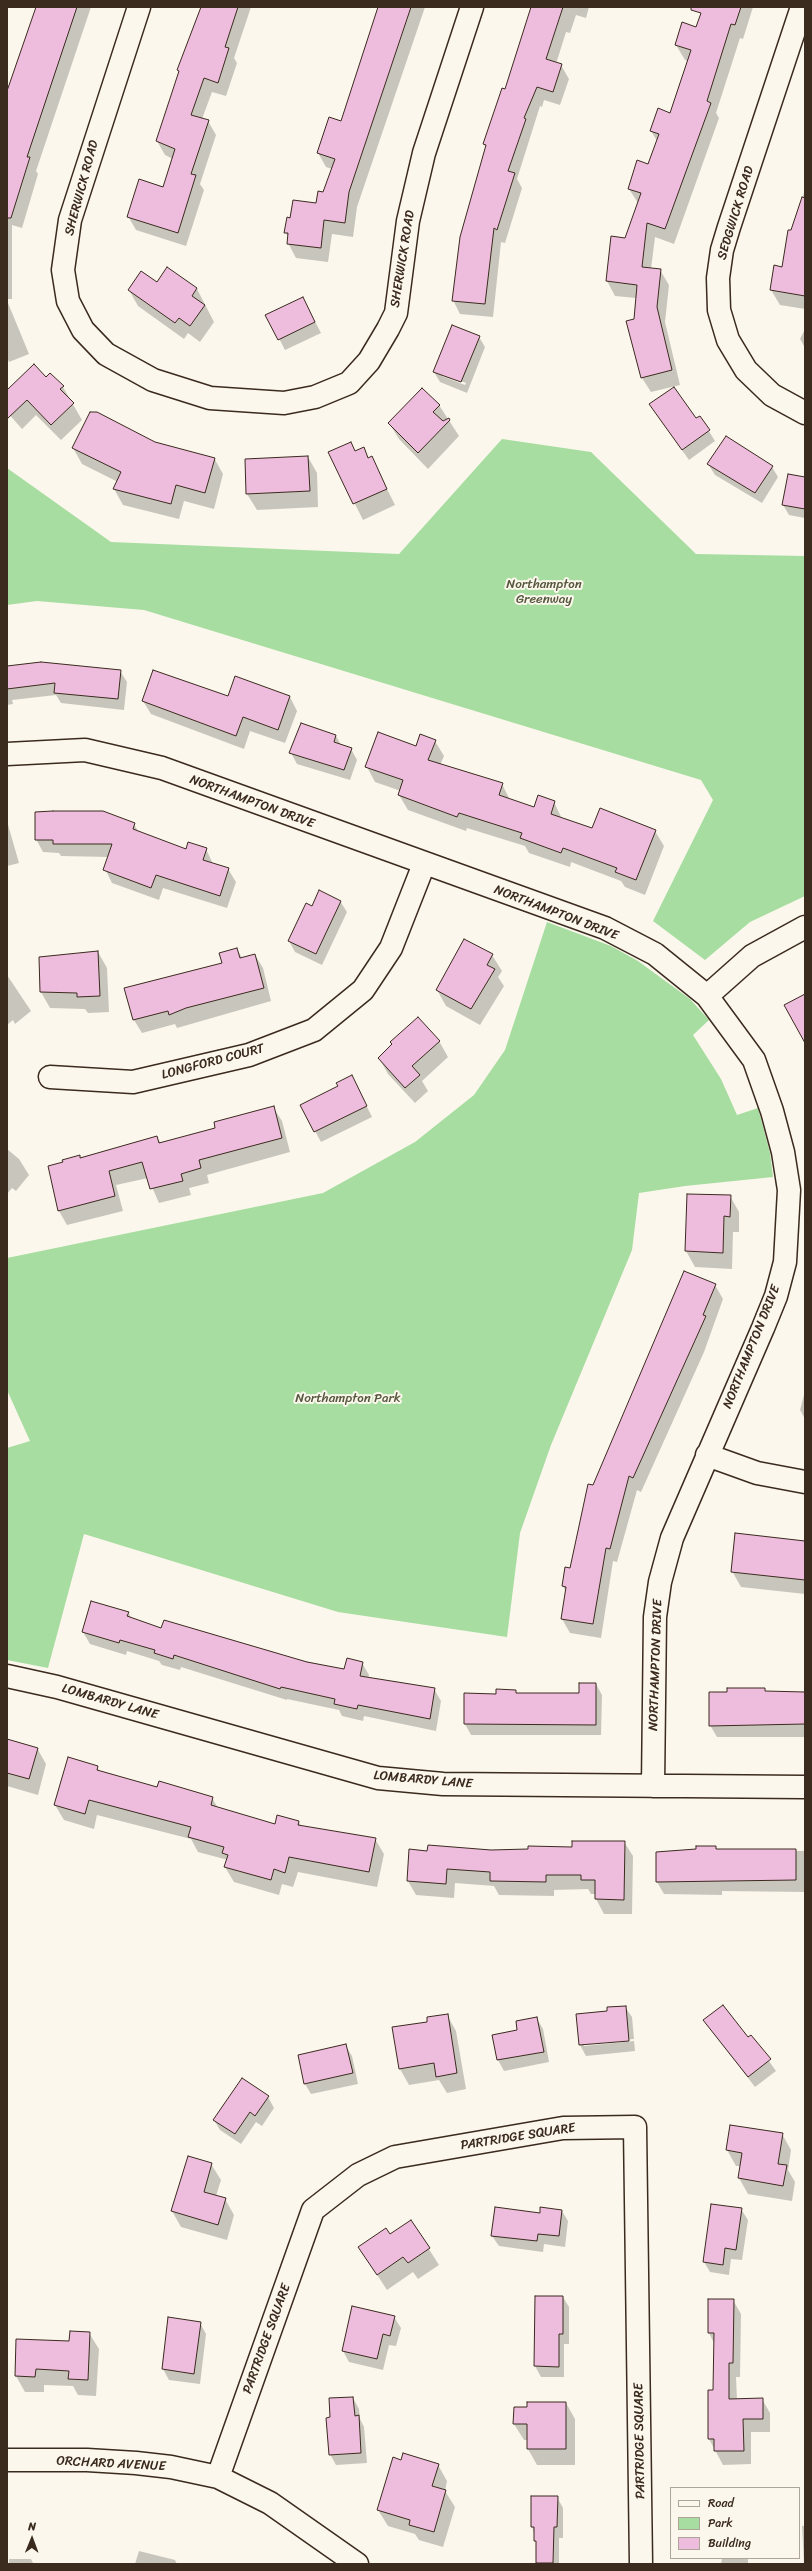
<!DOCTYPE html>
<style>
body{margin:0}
#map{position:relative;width:812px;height:2571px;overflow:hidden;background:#fbf7ec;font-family:Sriracha,sans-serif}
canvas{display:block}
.frame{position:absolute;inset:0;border:8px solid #3b2a1e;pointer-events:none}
.legend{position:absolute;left:670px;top:2487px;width:130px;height:72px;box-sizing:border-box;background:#fbf7ec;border:1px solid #aea59a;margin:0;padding:5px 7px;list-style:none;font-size:12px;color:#3b2a1e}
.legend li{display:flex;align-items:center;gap:8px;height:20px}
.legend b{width:20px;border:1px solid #aea59a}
.north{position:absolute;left:12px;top:2519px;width:40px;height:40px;-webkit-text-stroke:3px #fbf7ec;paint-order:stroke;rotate:1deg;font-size:11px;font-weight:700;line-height:16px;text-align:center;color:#3b2a1e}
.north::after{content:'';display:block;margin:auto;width:14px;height:18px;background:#3b2a1e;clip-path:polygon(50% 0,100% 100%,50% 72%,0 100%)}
</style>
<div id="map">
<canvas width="812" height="2571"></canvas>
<div class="frame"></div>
<ul class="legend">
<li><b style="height:5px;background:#fbf7ec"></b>Road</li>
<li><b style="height:11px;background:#a7dda0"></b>Park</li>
<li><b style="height:11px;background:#eebddd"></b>Building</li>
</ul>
<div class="north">N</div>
</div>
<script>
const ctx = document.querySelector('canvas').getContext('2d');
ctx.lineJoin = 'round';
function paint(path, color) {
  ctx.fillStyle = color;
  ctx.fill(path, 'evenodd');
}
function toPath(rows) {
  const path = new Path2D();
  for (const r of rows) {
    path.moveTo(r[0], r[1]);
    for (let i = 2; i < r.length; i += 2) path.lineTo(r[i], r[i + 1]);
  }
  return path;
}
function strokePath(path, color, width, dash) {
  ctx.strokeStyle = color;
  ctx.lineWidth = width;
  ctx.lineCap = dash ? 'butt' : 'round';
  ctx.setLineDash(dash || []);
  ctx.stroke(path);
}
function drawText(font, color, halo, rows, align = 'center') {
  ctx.font = font + ' Sriracha,sans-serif';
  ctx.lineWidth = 4;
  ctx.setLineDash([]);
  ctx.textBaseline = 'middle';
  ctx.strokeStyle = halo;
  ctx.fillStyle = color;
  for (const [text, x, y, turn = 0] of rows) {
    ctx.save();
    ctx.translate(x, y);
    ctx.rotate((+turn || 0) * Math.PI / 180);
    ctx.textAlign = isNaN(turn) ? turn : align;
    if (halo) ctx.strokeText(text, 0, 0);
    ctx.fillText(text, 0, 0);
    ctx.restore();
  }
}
paint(toPath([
 [502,439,591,452,696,554,805,556,805,896,750,922,705,960,653,921,713,800,701,780,144,610,37,601,7,605,7,468,111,542,399,554],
 [547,922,611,946,638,961,690,999,709,1020,693,1035,721,1079,737,1115,758,1108,770,1153,773,1177,685,1186,639,1193,632,1250,551,1445,520,1533,507,1637,338,1612,84,1534,48,1668,7,1660,7,1448,30,1441,7,1390,7,1258,323,1193,415,1142,474,1095,505,1050]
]), '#a7dda0');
paint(toPath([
 [43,7,91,7,36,171,38,174,22,228,12,225,12,299,7,299,7,90],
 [202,7,251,7,234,58,237,63,226,96,212,92,202,119,208,121,216,135,200,184,204,190,186,246,136,230,128,216,163,188,173,159,165,155,157,141,180,73,178,70],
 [379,7,425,7,357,207,353,237,332,234,328,262,296,258,288,243,289,238,285,232,291,219,317,204,324,193,332,169,326,167,318,153,342,122],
 [533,7,589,7,586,18,576,15,570,33,566,32,556,64,561,65,569,79,560,105,544,100,542,107,540,106,517,179,522,188,505,243,501,242,493,317,460,314,453,300,486,148,484,144,506,90],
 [704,7,753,7,743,39,740,38,716,113,719,118,674,244,655,237,651,269,660,270,669,285,665,322,680,385,651,392,642,378,635,320,636,298,615,296,607,281,626,239,638,203,629,189,649,166,657,141,651,131,671,114,688,61,685,60,676,45,697,28],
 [805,189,805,309,780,305,771,290,775,267,783,268],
 [168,269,197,289,214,322,200,342,188,333,184,339,138,306,129,290,157,284],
 [303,298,321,333,285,350,267,315],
 [8,303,29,354,9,362,7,358],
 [805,329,805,348,800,339],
 [479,337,485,347,467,393,440,382,434,372],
 [442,374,466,383,465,385,442,376],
 [46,378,63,387,82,420,61,440,36,415,22,429,7,412,7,392],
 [439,405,459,436,428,469,399,439,389,423],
 [657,415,696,419,700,417,715,441,689,460],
 [155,443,214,458,223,474,214,509,184,501,179,519,123,505,114,489,118,482,82,464,73,448],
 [350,443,356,452,363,448,369,459,371,457,395,505,363,520,329,452],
 [308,457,317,473,318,507,257,510,247,494],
 [708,464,772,467,778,477,762,503,715,475],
 [805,478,805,518,789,515,783,505],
 [7,667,120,671,127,682,124,710,61,703,56,695,12,700,13,704,7,705],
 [229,697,290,697,297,711,285,743,250,731,244,749,151,714,143,701],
 [336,736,341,745,351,749,357,760,350,780,297,764,291,753],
 [435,741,444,756,440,765,502,784,510,800,535,808,554,802,562,819,592,830,655,831,664,846,645,895,625,887,621,881,571,862,570,867,529,853,525,846,467,828,466,831,408,810,399,795,401,791,375,782,367,767],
 [7,821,19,863,7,866],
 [134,824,139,833,186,850,206,849,213,864,228,869,236,882,227,908,163,888,159,900,112,883,105,869,109,857,61,856,59,853,43,852,36,839],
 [340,901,347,912,322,965,295,952,289,941,312,907],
 [465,940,492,955,502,971,498,977,504,986,480,1025,446,1006,437,990],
 [237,949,242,958,255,955,263,968,271,1001,177,1028,175,1024,142,1033,134,1020,125,988,223,964],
 [98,952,107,968,109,1012,88,1013,85,1009,50,1008,41,992,40,958],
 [7,975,31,1011,15,1024,13,1020,7,1025],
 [439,1041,448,1057,422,1081,428,1091,415,1103,388,1074,379,1058],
 [357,1087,372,1117,321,1142,301,1105],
 [273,1107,282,1121,290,1152,207,1175,209,1183,189,1188,191,1195,159,1203,148,1178,116,1185,123,1211,67,1225,59,1211,64,1162,157,1137,161,1144,217,1129],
 [7,1149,19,1159,29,1175,16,1191,12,1188,7,1194],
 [688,1195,730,1196,739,1212,739,1232,733,1232,732,1269,695,1267,686,1251],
 [715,1285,723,1299,704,1352,641,1492,637,1490,617,1562,613,1561,601,1638,570,1633,562,1619,566,1592,563,1586,566,1568,570,1569,594,1486],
 [805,1391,805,1419,800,1410],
 [736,1534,805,1541,805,1594,741,1587,732,1571],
 [92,1602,128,1612,132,1619,162,1629,345,1670,362,1663,369,1675,368,1679,434,1689,441,1701,436,1731,364,1716,363,1721,342,1716,339,1710,287,1699,287,1700,181,1667,180,1670,162,1665,159,1661,127,1651,126,1655,90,1644,83,1632],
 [596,1684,602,1695,601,1735,471,1735,465,1724,465,1694,497,1695,515,1691,517,1694,580,1694],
 [764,1689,766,1692,805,1693,805,1737,717,1737,710,1725],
 [7,1740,37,1748,46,1764,38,1795,7,1786],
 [97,1767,100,1772,158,1788,212,1798,218,1808,276,1825,299,1822,301,1826,375,1839,384,1854,377,1887,298,1872,293,1887,282,1884,279,1895,234,1882,225,1867,228,1860,198,1852,191,1839,97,1815,94,1829,64,1820,55,1805],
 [624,1842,633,1856,632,1914,604,1914,596,1899,596,1894,591,1894,588,1889,554,1890,554,1896,499,1895,494,1886,455,1883,454,1898,416,1895,408,1881,428,1852,573,1848],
 [715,1847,717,1850,805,1851,805,1892,722,1891,722,1895,664,1894,657,1882,657,1853],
 [625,2007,632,2017,634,2039,584,2044,584,2046,634,2041,635,2051,586,2056,580,2045,577,2015,608,2012],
 [447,2015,456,2031,466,2089,447,2093,439,2080,409,2085,400,2069,393,2028,428,2023],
 [537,2019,543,2029,549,2062,504,2071,498,2060,493,2036,519,2031],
 [704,2021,748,2038,751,2036,776,2071,755,2087],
 [345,2045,352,2056,358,2084,311,2094,305,2084],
 [268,2097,274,2108,262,2126,256,2122,241,2144,220,2130,214,2120],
 [782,2134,791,2150,788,2170,795,2182,792,2201,748,2194,739,2178,741,2166,736,2166,727,2150],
 [211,2164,221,2180,216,2196,225,2199,234,2215,227,2240,181,2227,172,2211],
 [741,2209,748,2220,742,2260,731,2259,729,2275,710,2272,704,2262],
 [562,2211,568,2221,565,2247,544,2244,543,2252,499,2246,492,2236,540,2214],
 [411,2221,439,2265,418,2279,413,2272,387,2290,359,2247,390,2236],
 [563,2297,569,2307,569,2344,564,2344,564,2377,541,2377,535,2366],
 [733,2300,741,2314,740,2377,736,2377,737,2400,762,2399,770,2413,770,2432,751,2432,751,2464,723,2465,709,2439,714,2391,714,2343,709,2333],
 [394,2317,401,2328,396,2346,389,2345,383,2370,349,2362,343,2351],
 [200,2323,206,2334,200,2384,169,2380,163,2369],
 [89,2333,99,2349,96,2396,78,2395,73,2386,44,2385,44,2392,25,2392,16,2376],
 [353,2398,359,2409,360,2419,364,2427,367,2463,336,2465,330,2454,331,2418],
 [566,2403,575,2419,575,2465,537,2465,528,2449,528,2440,524,2440,514,2424,528,2408],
 [402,2461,438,2465,447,2481,445,2491,455,2507,443,2547,419,2540,415,2534,388,2526,378,2510],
 [557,2497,563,2508,563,2538,559,2538,559,2564,538,2564,537,2545,532,2526],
 [802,2526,805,2526,805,2564,804,2564],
 [139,2551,175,2560,177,2564,135,2564],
 [722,2558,748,2558,748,2564,721,2564],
 [9,2559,31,2559,33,2563,87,2564,9,2564]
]), '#0003');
const building = toPath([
 [36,7,77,7,27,157,30,157,11,218,7,218,7,91,36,7],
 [201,7,238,7,225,47,229,48,218,83,204,78,191,115,209,120,191,174,196,175,178,233,127,217,139,179,163,187,175,149,156,141,179,71,177,70,201,7],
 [378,7,411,7,349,192,345,223,324,220,321,248,287,244,288,233,284,233,287,217,290,218,293,200,316,203,318,191,323,192,335,159,317,153,329,117,341,121,378,7],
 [531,7,563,7,546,59,562,64,553,92,537,87,524,118,526,119,508,171,515,173,497,230,494,228,485,304,452,301,460,237,486,145,483,144,502,88,505,89,531,7],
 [691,7,741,7,735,25,731,24,707,101,711,103,665,229,647,223,642,267,661,269,657,307,672,370,641,378,626,321,634,319,637,285,606,281,611,236,625,238,641,193,628,189,637,160,648,164,659,134,650,131,658,108,670,113,691,50,675,45,682,22,696,27,701,13,691,10,691,7],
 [802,197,805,198,805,296,770,290,774,265,782,267,788,230,791,230,802,197],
 [167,267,197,288,192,296,205,305,190,326,179,318,175,323,128,290,141,271,157,282,167,267],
 [303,297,315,322,278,340,265,315,303,297],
 [452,325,480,336,461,382,433,372,452,325],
 [34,364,46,377,50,373,64,386,60,389,74,403,51,425,27,400,7,419,7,390,34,364],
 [674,387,696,418,700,416,710,430,682,450,649,404,674,387],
 [422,388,440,405,433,412,443,421,449,418,450,420,418,453,388,423,422,388],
 [90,412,97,412,155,442,215,458,205,493,176,485,171,504,113,489,121,472,72,448,90,412],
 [726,436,773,466,755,493,707,464,726,436],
 [351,442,355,451,364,447,368,458,372,456,387,489,353,504,328,452,351,442],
 [308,456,310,491,246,494,245,459,308,456],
 [788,474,805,477,805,509,782,505,788,474],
 [41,662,121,670,118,699,54,693,55,683,7,689,7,666,41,662],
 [153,670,228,696,235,676,290,696,278,730,243,717,236,736,142,701,153,670],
 [301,723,336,735,334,742,352,748,344,770,289,753,301,723],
 [378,732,416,746,420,734,436,740,428,760,503,783,499,795,534,807,538,795,555,801,551,814,592,828,600,808,656,830,636,880,615,872,617,868,563,848,561,853,520,838,522,833,459,813,457,817,398,795,403,780,365,767,378,732],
 [53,811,103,811,135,823,133,829,186,849,188,842,207,848,203,860,229,868,220,896,156,875,151,888,103,870,112,844,53,844,53,840,35,840,35,812,53,811],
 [319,890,341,901,316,954,288,941,306,903,312,906,319,890],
 [464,939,493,954,487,965,495,969,471,1009,436,990,464,939],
 [237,948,240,958,255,954,264,988,186,1008,169,1015,168,1011,133,1020,124,988,222,963,219,953,237,948],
 [98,951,100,996,77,997,77,993,40,992,39,957,98,951],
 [805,994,805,1043,784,1005,805,994],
 [418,1017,440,1041,412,1066,420,1075,405,1088,378,1058,392,1044,390,1042,418,1017],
 [352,1075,367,1106,314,1132,300,1105,338,1086,336,1083,352,1075],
 [274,1106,282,1138,199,1160,201,1168,181,1174,183,1181,150,1189,142,1162,109,1171,115,1196,58,1211,48,1166,63,1162,62,1160,80,1155,80,1158,157,1136,159,1143,215,1128,214,1122,274,1106],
 [687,1194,731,1195,730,1217,724,1216,723,1253,685,1251,687,1194],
 [684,1271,716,1284,703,1315,706,1316,633,1478,629,1476,610,1549,606,1548,593,1624,561,1619,566,1587,562,1586,565,1567,570,1568,588,1484,593,1485,684,1271],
 [735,1533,805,1541,805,1580,731,1572,735,1533],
 [91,1601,129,1612,127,1616,161,1628,164,1620,307,1662,344,1669,347,1658,363,1662,360,1676,435,1688,430,1719,358,1705,357,1709,334,1704,335,1699,281,1687,280,1689,174,1655,173,1659,154,1653,155,1650,120,1640,119,1643,82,1632,91,1601],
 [579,1683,596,1683,596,1725,464,1724,464,1693,496,1694,496,1689,516,1690,516,1693,579,1693,579,1683],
 [727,1688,765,1688,765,1691,805,1692,805,1724,709,1726,709,1692,727,1692,727,1688],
 [7,1739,38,1748,29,1779,7,1773,7,1739],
 [68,1757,98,1766,97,1770,157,1787,159,1781,213,1797,211,1805,275,1824,277,1815,299,1821,298,1825,376,1838,369,1872,289,1857,285,1873,274,1869,271,1880,224,1867,228,1855,222,1853,224,1847,188,1837,191,1827,89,1800,85,1814,54,1805,68,1757],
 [572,1841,625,1841,624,1900,595,1899,595,1880,581,1880,581,1875,546,1875,546,1882,490,1881,490,1872,447,1869,446,1884,407,1881,409,1849,427,1851,428,1845,491,1850,528,1849,528,1846,572,1847,572,1841],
 [696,1846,716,1846,716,1849,796,1849,796,1880,656,1882,656,1852,696,1849,696,1846],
 [723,2005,748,2037,751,2035,771,2059,748,2077,703,2020,723,2005],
 [626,2006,629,2041,579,2045,576,2014,607,2011,607,2007,626,2006],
 [448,2014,457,2073,436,2077,434,2063,399,2069,392,2027,427,2022,427,2017,448,2014],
 [537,2017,544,2052,497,2060,492,2035,517,2030,516,2021,537,2017],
 [346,2044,353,2073,304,2084,298,2055,346,2044],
 [242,2078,269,2096,255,2116,250,2112,235,2134,213,2120,242,2078],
 [730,2125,783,2133,778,2164,787,2165,783,2186,738,2178,742,2153,726,2150,730,2125],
 [188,2156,212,2163,204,2192,226,2198,218,2225,171,2211,188,2156],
 [711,2204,742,2208,736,2250,725,2248,723,2265,703,2262,711,2204],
 [495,2207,540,2213,540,2207,562,2210,559,2236,538,2234,537,2241,491,2236,495,2207],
 [411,2220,430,2248,408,2263,403,2257,377,2275,358,2247,386,2228,390,2234,411,2220],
 [535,2296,563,2296,563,2334,559,2334,559,2367,534,2366,535,2296],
 [708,2299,734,2299,733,2363,729,2363,729,2399,763,2398,763,2419,743,2419,744,2451,714,2451,714,2439,708,2439,708,2390,713,2390,714,2333,708,2333,708,2299],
 [352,2306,395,2316,390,2336,383,2334,377,2359,342,2351,352,2306],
 [168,2317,201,2322,194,2374,162,2369,168,2317],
 [70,2331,90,2332,88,2380,68,2379,69,2371,36,2369,35,2377,15,2376,16,2339,69,2341,70,2331],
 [353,2397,355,2416,359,2415,361,2453,329,2455,326,2418,330,2417,329,2398,353,2397],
 [527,2402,566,2402,566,2449,527,2449,527,2424,513,2424,514,2407,527,2407,527,2402],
 [403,2453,439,2464,432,2486,446,2490,434,2532,409,2525,410,2520,377,2510,393,2457,401,2460,403,2453],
 [531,2496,558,2496,557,2527,554,2527,553,2563,536,2563,536,2541,534,2541,534,2527,531,2527,531,2496]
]);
paint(building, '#eebddd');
strokePath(building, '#3b2a1e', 1);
const minor = toPath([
 [139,7,70,220,63,270,68,301,83,330,106,354,153,380,210,398,284,403,315,397,349,383,369,361,388,329,396,313,408,221,424,153,472,7],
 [802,7,729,227,722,250,718,278,719,310,728,340,746,370,772,395,805,413],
 [7,754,85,750,162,768,605,928,655,954,707,996,754,1060,772,1111,783,1152,789,1190,785,1262,776,1296,763,1328,672,1538,660,1582,655,1617,653,1786],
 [707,996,752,956,805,927],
 [50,1077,133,1082,249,1055,314,1030,363,990,391,948,424,864],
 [707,1455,757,1473,805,1482],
 [7,1676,57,1687,378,1778,443,1784,805,1787],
 [7,2460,87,2460,136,2463,171,2467,218,2477,270,2503,357,2564],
 [218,2477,313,2210,358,2175,395,2157,563,2128,635,2127,641,2564]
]);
strokePath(minor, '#3b2a1e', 25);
strokePath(minor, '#fbf7ec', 22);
drawText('13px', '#3b2a1e', '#fbf7ec', [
 ["SHERWICK ROAD",82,188,-75],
 ["SEDGWICK ROAD",736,213,-73],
 ["SHERWICK ROAD",403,259,-81],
 ["NORTHAMPTON DRIVE",252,802,20],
 ["NORTHAMPTON DRIVE",556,913,21],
 ["LONGFORD COURT",213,1062,-15],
 ["NORTHAMPTON DRIVE",752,1347,-68],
 ["NORTHAMPTON DRIVE",656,1665,-88],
 ["LOMBARDY LANE",110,1702,16],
 ["LOMBARDY LANE",423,1780,5],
 ["PARTRIDGE SQUARE",518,2137,-9],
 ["PARTRIDGE SQUARE",267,2339,-70],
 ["PARTRIDGE SQUARE",640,2441,-91],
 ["ORCHARD AVENUE",111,2464,3]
]);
drawText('13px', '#56573e', '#fbf7ec', [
 ["Northampton",544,585],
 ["Greenway",544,600],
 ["Northampton Park",348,1399]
]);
</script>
